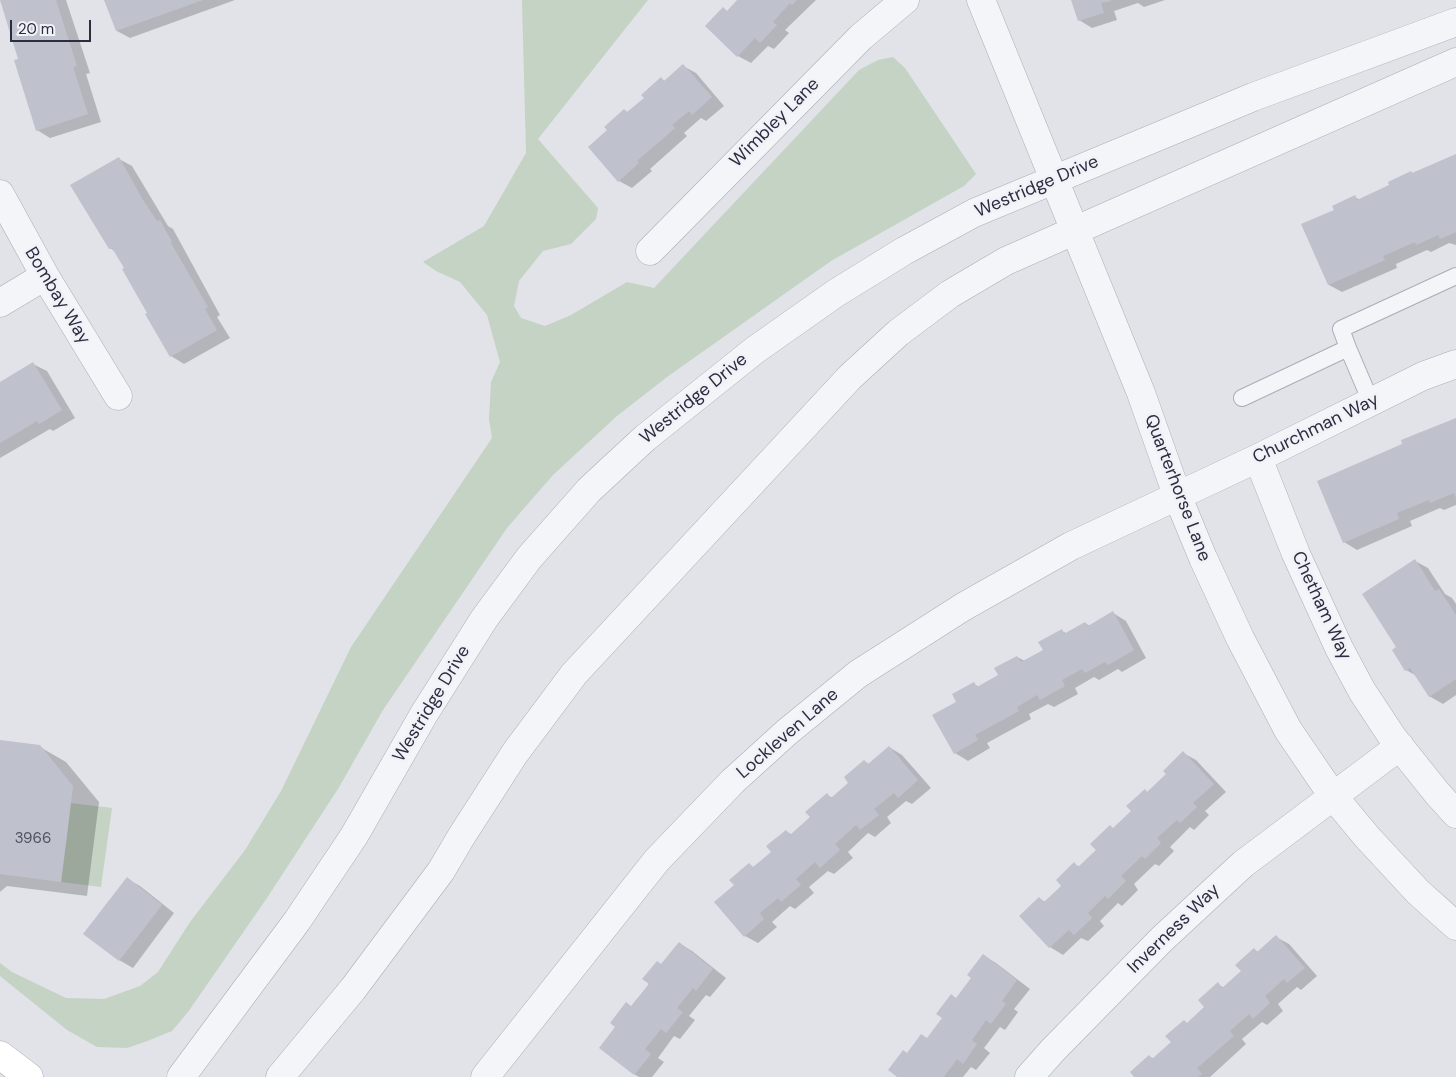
<!DOCTYPE html>
<style>
body{margin:0}
#map{position:relative;width:1456px;height:1077px;overflow:hidden;background:#e2e3e9;font-family:"DM Sans",sans-serif}
canvas{display:block}
.scale{position:absolute;left:10px;top:20px;width:81px;height:22px;box-sizing:border-box;border:2px solid #2b2d40;border-top:0;padding-left:6px;font-size:15px;line-height:18px;white-space:nowrap;color:#2b2d40;-webkit-text-stroke:4px #f1f2f7;paint-order:stroke}
</style>
<div id="map">
<canvas width="1456" height="1077"></canvas>
<div class="scale">20 m</div>
</div>
<script>
const ctx = document.querySelector('canvas').getContext('2d');
ctx.lineJoin = 'round';
function paint(path, color) {
  ctx.fillStyle = color;
  ctx.fill(path, 'evenodd');
}
function toPath(rows) {
  const path = new Path2D();
  for (const r of rows) {
    path.moveTo(r[0], r[1]);
    for (let i = 2; i < r.length; i += 2) path.lineTo(r[i], r[i + 1]);
  }
  return path;
}
function strokePath(path, color, width, dash) {
  ctx.strokeStyle = color;
  ctx.lineWidth = width;
  ctx.lineCap = dash ? 'butt' : 'round';
  ctx.setLineDash(dash || []);
  ctx.stroke(path);
}
function drawText(font, color, halo, rows, align = 'center') {
  ctx.font = font + ' "DM Sans",sans-serif';
  ctx.lineWidth = 5;
  ctx.setLineDash([]);
  ctx.textBaseline = 'middle';
  ctx.strokeStyle = halo;
  ctx.fillStyle = color;
  for (const [text, x, y, turn = 0] of rows) {
    ctx.save();
    ctx.translate(x, y);
    ctx.rotate((+turn || 0) * Math.PI / 180);
    ctx.textAlign = isNaN(turn) ? turn : align;
    if (halo) ctx.strokeText(text, 0, 0);
    ctx.fillText(text, 0, 0);
    ctx.restore();
  }
}
paint(toPath([
 [522,0,648,0,538,139,598,208,596,219,571,244,543,251,519,281,514,306,521,318,545,326,571,315,627,282,654,288,859,70,878,60,893,57,905,68,976,174,964,186,831,261,667,377,617,416,553,475,507,528,383,710,338,789,267,898,188,1012,172,1031,150,1040,127,1048,97,1047,67,1030,0,976,0,963,12,972,66,998,104,999,140,986,158,972,190,922,245,850,281,791,351,647,492,438,489,419,491,382,500,362,487,315,460,282,436,271,423,262,484,226,526,153],
 [71,803,112,808,101,887,61,882]
]), '#c4d3c4');
paint(toPath([
 [1,0,66,0,90,73,86,74,101,122,50,138,37,130,20,59],
 [105,0,235,0,130,38,117,31],
 [739,0,816,0,785,30,789,33,774,49,768,46,751,63,738,56,728,12],
 [1073,0,1165,0,1144,7,1138,3,1114,11,1117,20,1092,28,1079,20],
 [683,66,696,73,724,106,706,121,701,118,684,133,687,136,650,169,652,171,632,188,619,181,609,131,624,110,629,113,646,98,661,79,665,81],
 [1456,155,1456,245,1449,243,1431,252,1427,250,1396,264,1397,268,1342,292,1329,285,1302,225,1335,210,1355,197,1360,200,1391,186,1411,172,1414,174],
 [119,159,132,166,168,226,173,229,220,315,217,317,230,338,184,364,171,356,147,315,149,313,126,269,116,252,110,248],
 [33,364,47,371,75,418,53,431,50,429,0,458,0,383],
 [1456,419,1456,505,1444,510,1440,508,1410,521,1412,526,1357,550,1344,542,1404,444],
 [1415,561,1428,568,1445,594,1452,598,1456,604,1456,695,1443,704,1429,696,1417,676,1406,670,1398,647],
 [1113,613,1126,621,1146,658,1122,672,1118,669,1099,680,1094,677,1075,688,1078,694,1054,707,1048,704,1029,714,1031,719,987,743,990,748,968,761,955,753,957,702,974,684,979,687,1000,676,1017,657,1025,661,1044,650,1062,631,1066,633,1085,623,1090,626],
 [0,742,40,747,66,762,99,802,87,896,7,886,0,892],
 [889,747,902,755,931,788,912,804,906,801,887,817,891,823,875,837,868,833,848,852,853,858,834,874,828,871,809,887,814,893,795,909,790,906,772,922,777,927,758,943,745,936,736,885,749,864,754,868,773,852,786,831,792,835,811,818,827,795,833,798,850,783,864,761,869,764],
 [1183,753,1196,760,1226,792,1205,811,1209,815,1194,830,1190,827,1170,847,1174,851,1159,866,1155,864,1134,884,1138,890,1122,906,1118,903,1100,921,1104,926,1088,941,1081,938,1063,955,1050,947,1021,917,1039,899,1046,902,1063,886,1074,864,1080,867,1097,850,1110,826,1114,829,1132,811,1145,790,1148,793,1168,774],
 [127,879,140,886,174,913,133,968,119,960],
 [1276,937,1289,944,1317,976,1301,990,1297,987,1278,1004,1283,1011,1267,1025,1262,1022,1242,1039,1246,1044,1210,1077,1136,1077,1149,1056,1154,1059,1173,1042,1188,1023,1206,1007,1218,984,1224,988,1242,971,1254,949,1258,952],
 [679,943,692,951,726,978,710,997,706,995,689,1016,695,1020,680,1039,674,1036,658,1058,664,1062,652,1077,639,1077,634,1074,632,1007],
 [983,955,996,963,1030,989,1014,1009,1018,1012,1005,1030,1000,1027,984,1048,990,1053,976,1070,971,1067,963,1077,899,1077,907,1054,928,1039,972,978]
]), '#0003');
paint(toPath([
 [0,0,56,0,77,66,73,67,88,114,36,131,14,60,18,59],
 [104,0,203,0,116,31],
 [737,0,797,0,792,5,790,3,773,22,777,25,760,43,755,38,737,57,705,26,723,7,727,11],
 [1071,0,1111,0,1111,1,1101,3,1104,13,1078,21],
 [683,64,712,97,692,115,689,111,672,125,675,128,637,161,639,163,618,182,588,147,607,130,604,127,624,109,627,112,644,98,641,95,661,77,664,81],
 [1456,154,1456,232,1440,239,1438,235,1416,245,1415,242,1383,256,1385,260,1328,285,1301,224,1334,210,1332,206,1355,195,1357,200,1389,185,1388,182,1411,171,1412,173],
 [119,157,143,200,157,221,160,220,172,242,171,243,208,307,205,309,217,330,170,357,145,314,147,313,122,269,124,268,112,248,109,249,70,185],
 [33,362,62,410,39,424,37,421,0,443,0,382],
 [1456,418,1456,498,1454,493,1430,503,1429,500,1397,513,1399,519,1343,543,1317,481,1402,444,1401,440],
 [1415,559,1435,591,1439,589,1456,615,1456,679,1429,697,1410,668,1405,671,1392,650,1396,647,1362,594],
 [1113,611,1134,650,1108,665,1105,662,1085,673,1082,669,1062,680,1065,686,1040,700,1037,695,1017,707,1019,711,975,735,978,740,954,754,932,715,956,702,952,694,974,682,977,687,998,675,994,668,1017,656,1021,662,1043,650,1038,642,1062,629,1064,634,1085,622,1088,626],
 [0,740,40,745,73,786,61,882,0,874],
 [889,746,918,780,898,798,894,793,874,809,879,815,860,830,856,825,835,844,840,850,820,868,815,862,796,879,801,885,781,902,778,898,760,913,764,919,744,937,714,902,734,885,729,880,749,863,753,867,771,852,766,846,786,830,790,835,810,817,805,812,827,793,831,798,848,783,844,777,864,760,868,764],
 [1183,751,1214,784,1193,803,1197,807,1180,823,1177,820,1157,838,1161,843,1145,859,1142,856,1121,876,1126,881,1108,899,1105,896,1088,913,1092,918,1074,935,1069,930,1049,948,1019,916,1039,897,1044,902,1061,886,1056,880,1074,862,1078,867,1096,850,1090,844,1110,825,1113,828,1131,811,1126,806,1145,789,1147,792,1166,774,1163,771],
 [127,877,162,905,119,961,83,934],
 [1276,935,1305,968,1287,983,1284,979,1265,996,1270,1003,1253,1019,1249,1014,1230,1031,1234,1036,1197,1068,1202,1074,1198,1077,1134,1077,1130,1072,1149,1055,1152,1059,1171,1042,1165,1036,1184,1020,1187,1023,1204,1007,1198,1000,1218,982,1222,988,1241,971,1235,965,1254,948,1257,952],
 [679,942,713,969,696,991,693,988,677,1008,683,1012,666,1033,661,1029,645,1049,651,1054,634,1075,599,1048,615,1027,610,1023,626,1002,631,1006,649,984,642,979,657,961,661,964],
 [983,954,1017,980,1002,1001,1006,1004,991,1024,986,1020,972,1040,977,1044,963,1064,957,1059,944,1077,897,1077,888,1070,903,1050,907,1053,921,1034,927,1038,942,1018,936,1014,951,994,956,998,971,978,967,975]
]), '#bfc1cc');
const service = toPath([
 [1348,348,1341,329,1456,276],
 [1242,398,1348,348,1371,402]
]);
const minor = toPath([
 [981,0,1141,393,1177,495,1203,558,1240,638,1288,730,1333,796,1367,837,1418,892,1456,926],
 [0,194,45,276,118,396],
 [650,251,861,37,905,0],
 [0,303,45,276],
 [1258,458,1296,554,1339,648,1362,691,1393,738,1437,793,1456,814],
 [181,1077,297,921,354,836,424,714,484,619,529,558,589,490,645,438,755,350,836,293,904,251,974,213,1253,97,1456,22],
 [280,1077,353,989,441,871,461,837,515,753,574,674,850,377,898,333,950,294,1006,261,1456,62],
 [485,1077,657,860,733,781,787,732,858,674,963,607,1071,546,1258,458,1423,376,1456,364],
 [1029,1077,1053,1050,1162,939,1243,864,1400,746]
]);
const primary = toPath([
 [0,1055,29,1077]
]);
strokePath(service, '#abacb6', 18);
strokePath(minor, '#abacb6', 29);
strokePath(primary, '#a2a5b4', 29);
strokePath(service, '#f4f5f8', 16);
strokePath(minor, '#f4f5f8', 28);
strokePath(primary, '#fff', 28);
drawText('15px', '#505263', null, [
 ["3966",33,839]
]);
drawText('18px', '#2b2d40', '#f1f2f7', [
 ["Wimbley Lane",775,123,-45],
 ["Westridge Drive",1037,187,-23],
 ["Bombay Way",57,296,59],
 ["Westridge Drive",694,399,-39],
 ["Churchman Way",1316,429,-26],
 ["Quarterhorse Lane",1177,488,69],
 ["Chetham Way",1321,606,65],
 ["Westridge Drive",432,704,-59],
 ["Lockleven Lane",788,734,-41],
 ["Inverness Way",1174,929,-44]
]);
</script>
